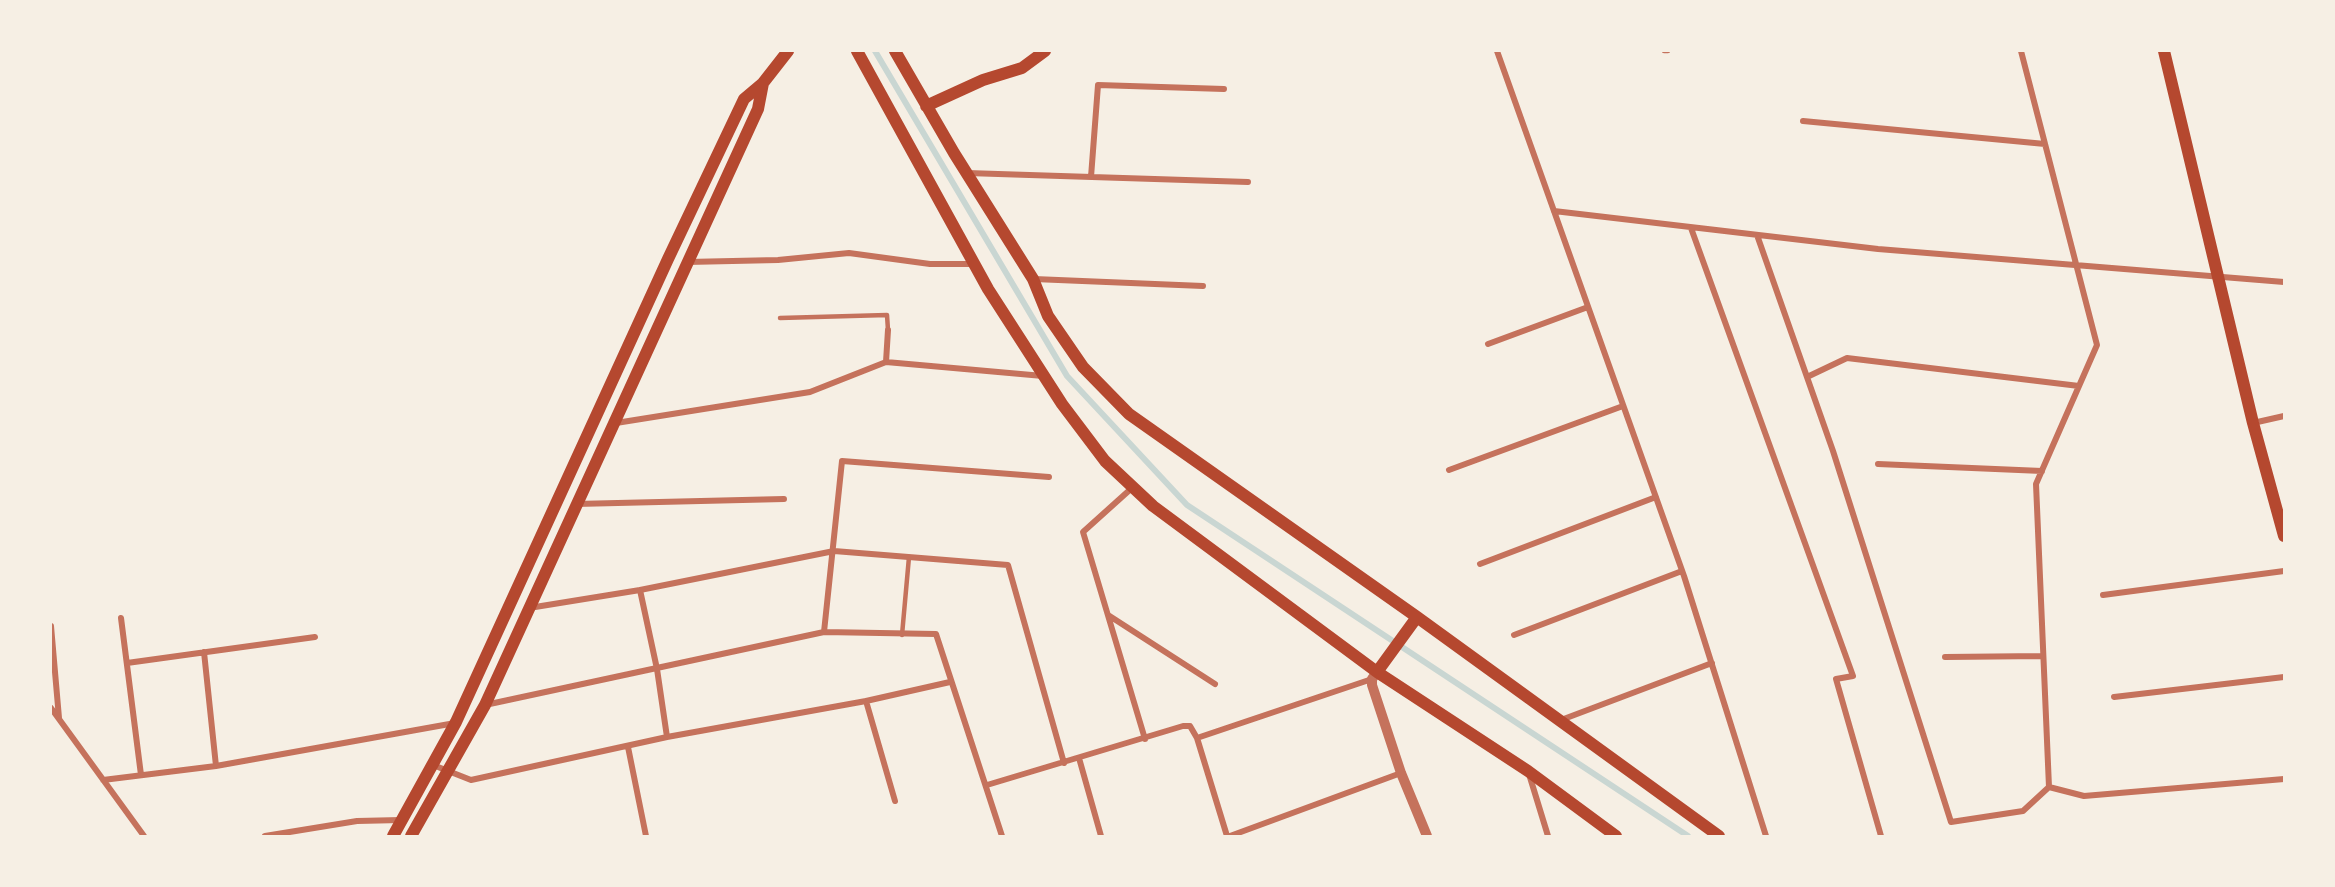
<!DOCTYPE html>
<style>
body{margin:0}
#map{position:relative;width:2335px;height:887px;overflow:hidden;background:#f6efe4;font-family:Raleway,sans-serif}
canvas{display:block}
.frame{position:absolute;inset:0;border:52px solid #f6efe4;pointer-events:none}
</style>
<div id="map">
<canvas width="2335" height="887"></canvas>
<div class="frame"></div>
</div>
<script>
const ctx = document.querySelector('canvas').getContext('2d');
ctx.lineJoin = 'round';
function toPath(rows) {
  const path = new Path2D();
  for (const r of rows) {
    path.moveTo(r[0], r[1]);
    for (let i = 2; i < r.length; i += 2) path.lineTo(r[i], r[i + 1]);
  }
  return path;
}
function strokePath(path, color, width, dash) {
  ctx.strokeStyle = color;
  ctx.lineWidth = width;
  ctx.lineCap = dash ? 'butt' : 'round';
  ctx.setLineDash(dash || []);
  ctx.stroke(path);
}
strokePath(toPath([
 [875,51,1067,376,1187,505,1688,836]
]), '#c9d6d2', 6);
strokePath(toPath([
 [1664,51,1668,51],
 [780,318,887,315,888,330],
 [902,635,909,557]
]), '#c5725c', 4.5);
strokePath(toPath([
 [1497,51,1684,576,1766,836],
 [1803,121,2045,144],
 [967,173,1248,182],
 [1091,177,1098,85,1224,89],
 [1554,211,1878,249,2284,282],
 [1691,228,1853,676,1836,679,1881,836],
 [1757,235,1833,451,1951,822,2023,811,2049,787,2036,484,2097,345,2021,51],
 [687,262,778,260,849,253,930,264,974,264],
 [1034,279,1203,286],
 [1488,344,1588,307],
 [886,362,1043,376],
 [1807,377,1847,358,2079,386],
 [616,423,810,392,886,362,888,330],
 [2253,423,2284,416],
 [1878,464,2042,471],
 [1449,470,1623,406],
 [1133,487,1083,532,1145,739],
 [576,504,784,499],
 [1480,564,1656,497],
 [640,590,657,669,667,737],
 [2103,595,2284,571],
 [529,608,640,590,834,551,1008,565,1064,763],
 [1108,615,1215,684],
 [121,618,141,775],
 [51,626,59,718],
 [824,632,842,461,1049,477],
 [1514,635,1682,571],
 [204,652,216,766],
 [1945,657,2043,656],
 [127,663,315,637],
 [2114,697,2284,677],
 [866,701,895,801],
 [485,705,824,632,936,634,1002,836],
 [51,708,144,836],
 [1561,720,1712,663],
 [1197,738,1372,679],
 [628,747,646,836],
 [1079,758,1101,836],
 [433,765,471,780,667,737,866,701,950,682],
 [1529,774,1548,836],
 [103,780,216,766,455,723],
 [987,785,1183,726,1190,726,1197,738,1227,836],
 [2049,787,2084,796,2284,779],
 [265,836,357,821,401,820],
 [1230,836,1401,773]
]), '#c5725c', 6);
strokePath(toPath([
 [1377,672,1372,679,1372,685,1401,773,1427,836]
]), '#c5725c', 10);
strokePath(toPath([
 [857,51,988,289,1062,404,1105,461,1153,506,1377,672,1528,771,1616,836],
 [895,51,954,153,1033,279,1048,316,1083,367,1129,414,1417,617,1719,836],
 [2164,51,2253,423,2284,536],
 [926,106,983,80,1022,68,1045,51],
 [1377,672,1417,617],
 [393,836,456,722,668,259,744,99,763,83,788,51],
 [411,836,485,705,758,109,763,83]
]), '#b5482f', 12);
</script>
